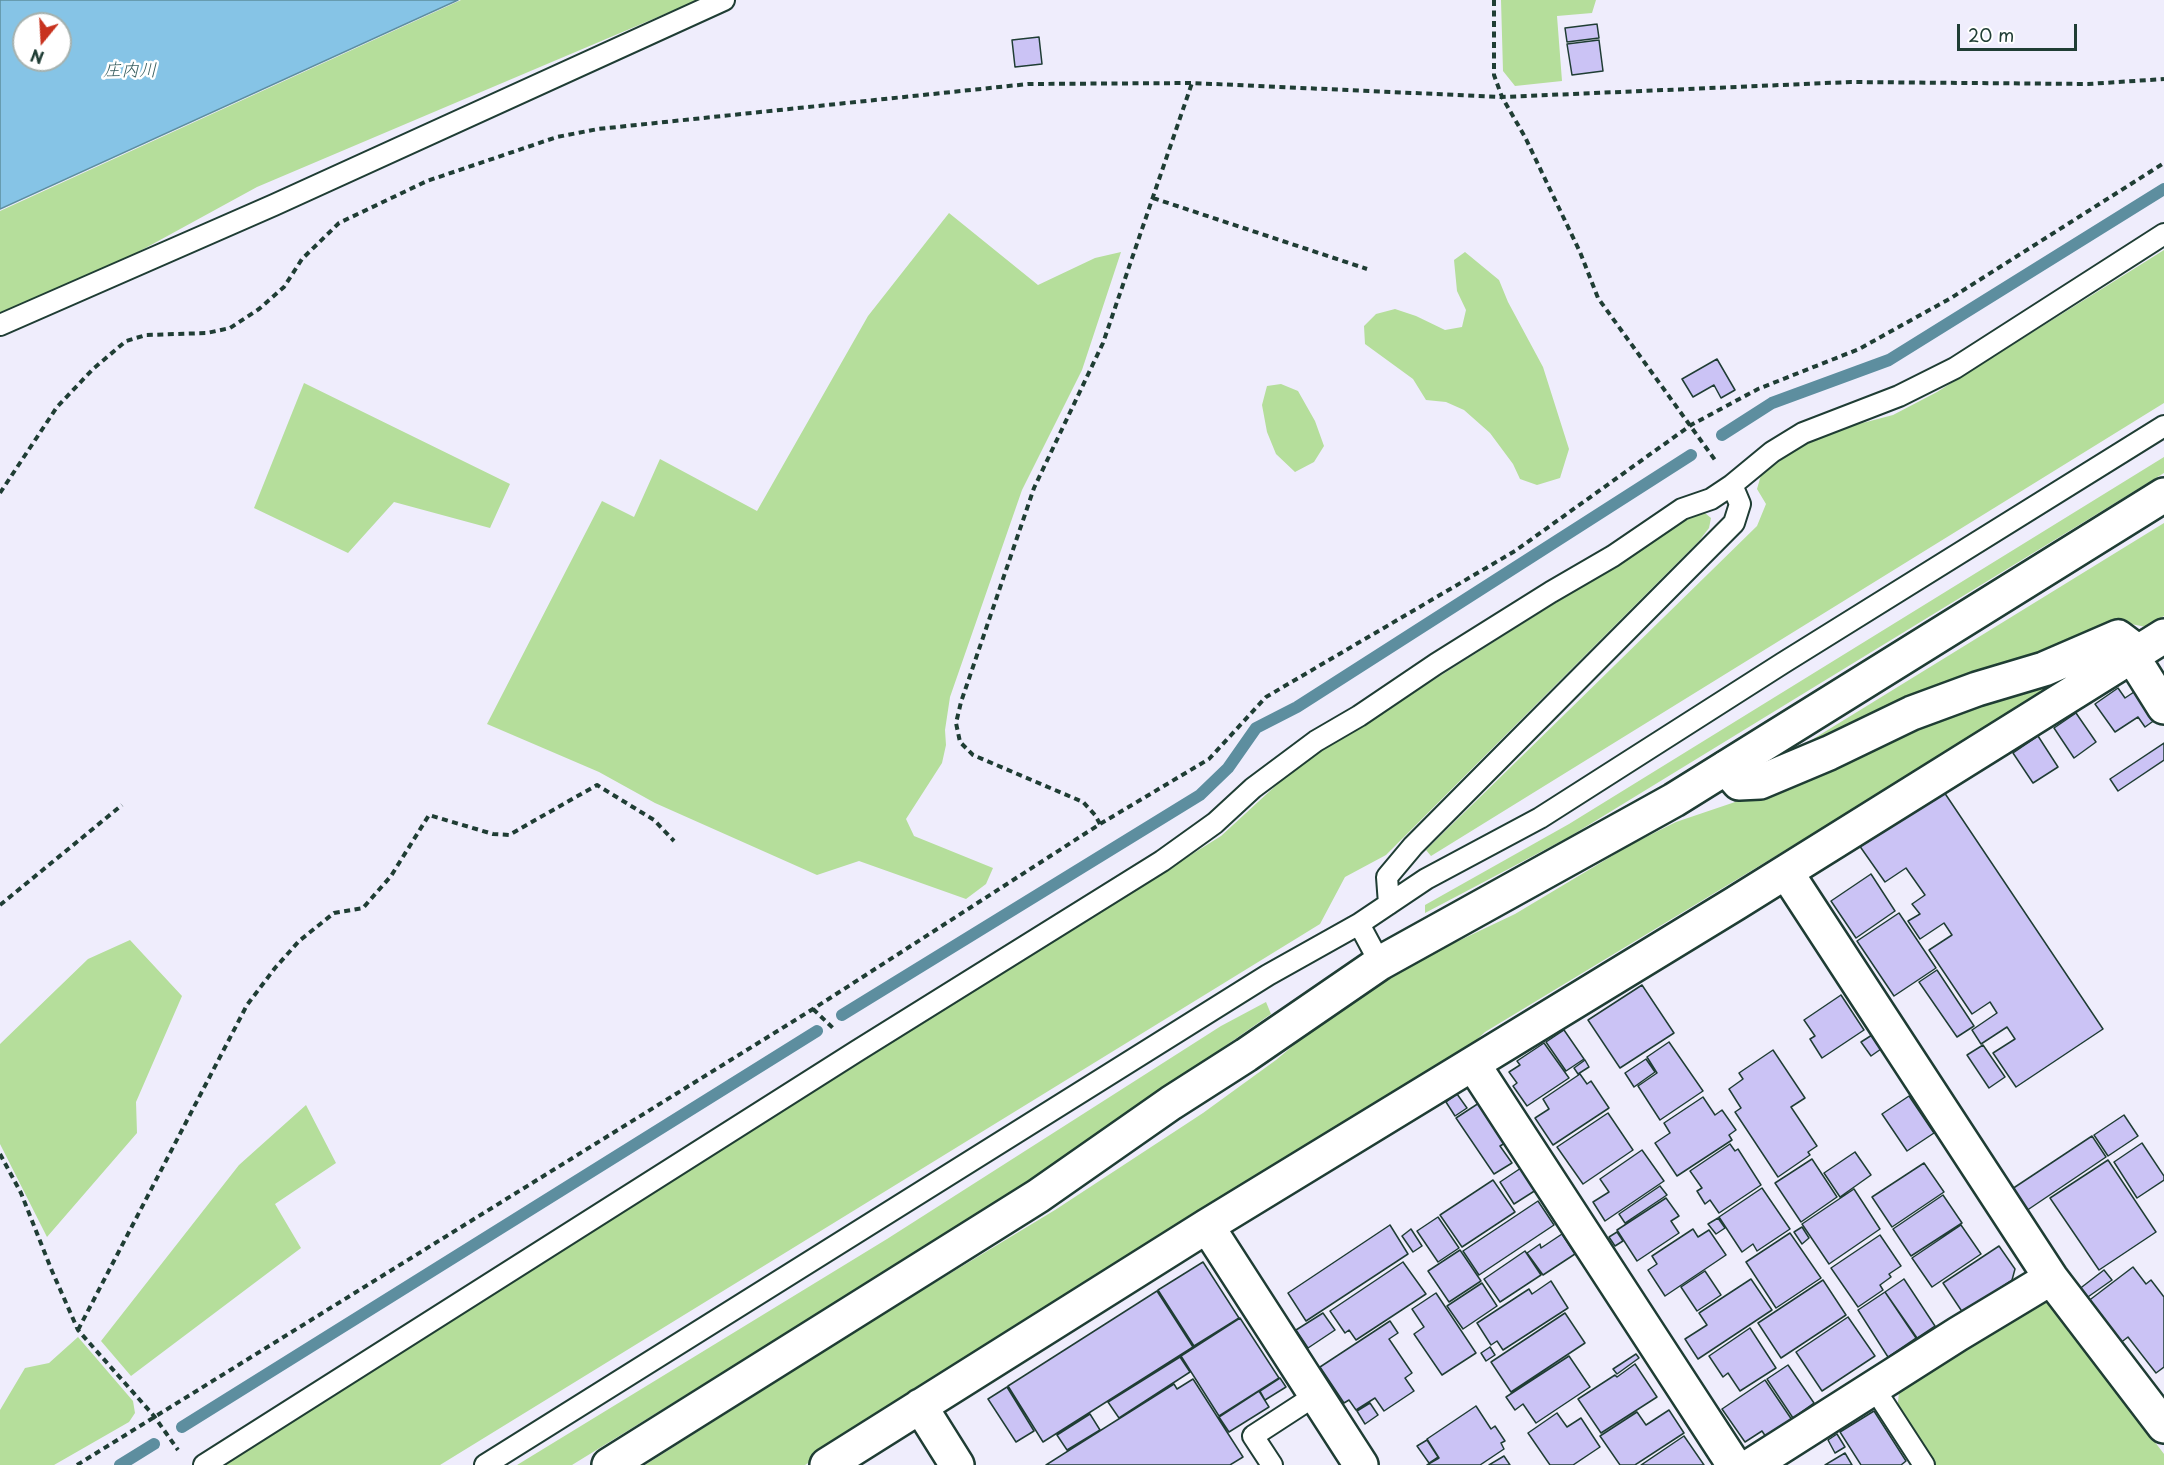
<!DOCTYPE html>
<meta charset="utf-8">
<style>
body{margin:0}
#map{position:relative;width:2164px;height:1465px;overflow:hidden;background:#efedfc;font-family:"Playpen Sans",sans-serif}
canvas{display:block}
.north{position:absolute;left:12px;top:12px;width:60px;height:60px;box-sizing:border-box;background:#fff;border:2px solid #a5b1ae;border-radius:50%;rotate:198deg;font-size:16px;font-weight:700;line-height:24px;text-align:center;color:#1f3d34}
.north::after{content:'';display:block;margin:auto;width:21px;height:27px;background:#c8321e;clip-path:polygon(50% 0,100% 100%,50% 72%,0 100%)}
.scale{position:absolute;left:1957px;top:24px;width:120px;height:27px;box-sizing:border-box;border:3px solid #1f3d34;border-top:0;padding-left:8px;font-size:18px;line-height:21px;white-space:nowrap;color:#1f3d34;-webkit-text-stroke:4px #fff;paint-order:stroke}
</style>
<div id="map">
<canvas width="2164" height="1465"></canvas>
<div class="north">N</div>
<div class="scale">20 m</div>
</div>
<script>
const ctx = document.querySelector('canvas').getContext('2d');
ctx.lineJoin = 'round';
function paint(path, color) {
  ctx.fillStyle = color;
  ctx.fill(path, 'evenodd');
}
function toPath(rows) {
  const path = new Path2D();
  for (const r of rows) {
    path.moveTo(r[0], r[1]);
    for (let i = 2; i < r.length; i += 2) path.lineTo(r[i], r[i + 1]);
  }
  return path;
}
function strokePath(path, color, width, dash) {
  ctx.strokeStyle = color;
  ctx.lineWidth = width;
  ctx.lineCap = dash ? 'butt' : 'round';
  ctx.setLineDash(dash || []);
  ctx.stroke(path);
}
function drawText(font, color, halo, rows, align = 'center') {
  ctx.font = font + ' "Playpen Sans","Klee One",sans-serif';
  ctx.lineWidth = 5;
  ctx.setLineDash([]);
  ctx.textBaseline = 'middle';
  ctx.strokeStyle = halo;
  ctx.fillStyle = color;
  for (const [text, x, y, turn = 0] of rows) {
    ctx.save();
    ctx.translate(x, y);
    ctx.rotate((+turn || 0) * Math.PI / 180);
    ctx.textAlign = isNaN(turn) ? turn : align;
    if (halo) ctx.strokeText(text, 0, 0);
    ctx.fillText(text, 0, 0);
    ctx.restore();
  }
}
paint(toPath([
 [461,0,698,0,257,187,107,269,0,322,0,211],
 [1501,0,1596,0,1592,13,1557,16,1562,81,1515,86,1503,71],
 [949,213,1038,285,1095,258,1121,252,1082,370,1022,490,950,697,945,730,946,745,942,763,906,819,914,836,993,868,986,884,966,899,859,861,817,875,655,803,599,772,487,724,602,501,634,517,660,459,757,511,868,316],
 [2164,250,2164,403,1431,856,1426,850,1757,526,1766,504,1757,489,1761,475,1799,447,1832,431,1893,415,1937,392],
 [1465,252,1499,280,1508,302,1543,367,1569,449,1560,478,1537,485,1520,479,1513,464,1490,433,1464,410,1446,402,1426,400,1413,379,1365,344,1364,326,1376,314,1395,309,1416,316,1445,330,1462,327,1466,310,1457,291,1454,260],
 [304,383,510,484,490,528,394,502,348,553,254,508],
 [1281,384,1298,391,1315,421,1324,446,1314,462,1295,472,1276,454,1267,432,1262,405,1267,386],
 [2164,457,2164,473,1569,837,1425,913,1425,905,1569,824],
 [1705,513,1711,518,1709,528,1699,541,1386,855,1345,877,1320,924,440,1465,220,1465,1221,836,1296,767,1688,519],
 [2164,523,2164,616,2146,627,2126,623,1766,768],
 [2091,665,1485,1032,1460,1055,805,1465,645,1465,888,1311,1055,1210,1203,1113,1276,1060,1326,1018,1375,984,1431,954,1515,914,1632,844,1676,822,1741,800,1829,764,1965,705],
 [130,940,182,996,136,1102,137,1133,47,1237,0,1144,0,1044,88,959],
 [1266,1002,1271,1014,1022,1188,572,1465,517,1465,887,1239,1221,1026],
 [306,1105,336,1163,275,1204,301,1248,131,1376,101,1341,239,1165],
 [2049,1302,2164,1454,2164,1465,1932,1465,1897,1412,1899,1392,2031,1303],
 [78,1337,133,1401,135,1413,129,1422,54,1465,0,1465,0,1410,25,1368,49,1363]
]), '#b5de9b');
const water = toPath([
 [0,0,458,0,0,209,0,0],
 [24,24,60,24,60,60,24,60,24,24]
]);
paint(water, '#86c4e6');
strokePath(water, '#5d8e9f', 1.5);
strokePath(toPath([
 [1722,435,1772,403,1889,360,2164,189],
 [842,1015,1200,795,1228,768,1256,728,1297,707,1691,455],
 [182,1427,817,1031],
 [120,1465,154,1444]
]), '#5d8e9f', 12);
const building = toPath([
 [1597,24,1599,38,1567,42,1565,28,1597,24],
 [1039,37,1042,64,1015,67,1012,40,1039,37],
 [1599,40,1603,71,1572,75,1567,44,1599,40],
 [1717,359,1735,390,1721,398,1714,385,1693,397,1682,379,1717,359],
 [2118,688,2125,698,2140,688,2159,717,2145,727,2138,717,2115,732,2095,704,2118,688],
 [2076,713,2096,742,2074,758,2054,728,2076,713],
 [2038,736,2058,767,2033,783,2013,753,2038,736],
 [2164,743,2164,760,2118,791,2110,779,2164,743],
 [1942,789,2103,1029,2016,1087,1993,1053,2015,1039,2007,1027,1981,1044,1972,1030,1997,1013,1990,1002,1972,1014,1929,950,1952,935,1944,923,1920,939,1908,921,1920,914,1912,904,1925,895,1906,868,1885,882,1859,845,1942,789],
 [1871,874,1895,911,1856,938,1831,901,1871,874],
 [1899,913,1936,968,1894,996,1857,941,1899,913],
 [1937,970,1974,1026,1957,1037,1919,982,1937,970],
 [1642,985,1674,1033,1620,1068,1588,1020,1642,985],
 [1841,995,1864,1030,1822,1058,1810,1039,1815,1036,1804,1020,1841,995],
 [1564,1030,1584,1059,1566,1071,1546,1042,1564,1030],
 [1872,1035,1881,1049,1871,1056,1861,1042,1872,1035],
 [1669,1042,1703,1091,1660,1120,1638,1086,1657,1073,1647,1057,1669,1042],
 [1544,1043,1569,1078,1527,1106,1513,1086,1517,1083,1509,1072,1520,1065,1517,1061,1544,1043],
 [1983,1045,2005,1077,1989,1088,1967,1055,1983,1045],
 [1773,1050,1805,1098,1791,1107,1817,1146,1808,1152,1810,1155,1778,1177,1735,1112,1741,1108,1729,1089,1743,1079,1739,1073,1773,1050],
 [1646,1059,1655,1072,1634,1087,1625,1073,1646,1059],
 [1585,1060,1589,1067,1578,1074,1574,1068,1585,1060],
 [1580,1074,1587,1084,1591,1081,1609,1108,1553,1145,1535,1118,1549,1109,1543,1099,1580,1074],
 [1457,1094,1467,1108,1455,1116,1446,1102,1457,1094],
 [1909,1096,1934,1133,1907,1151,1882,1114,1909,1096],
 [1703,1097,1715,1115,1722,1110,1736,1130,1729,1135,1732,1140,1677,1176,1655,1143,1670,1133,1664,1123,1703,1097],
 [1479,1103,1505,1143,1500,1146,1512,1163,1494,1174,1456,1118,1479,1103],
 [1608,1113,1633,1150,1583,1184,1557,1147,1608,1113],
 [2124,1115,2138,1136,2108,1156,2094,1135,2124,1115],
 [2092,1136,2106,1157,2026,1211,2012,1189,2092,1136],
 [2142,1143,2164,1176,2164,1180,2137,1198,2114,1162,2142,1143],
 [1730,1144,1735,1151,1738,1149,1761,1185,1719,1213,1710,1200,1705,1204,1697,1191,1702,1188,1690,1171,1730,1144],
 [1642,1150,1664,1181,1605,1221,1593,1202,1609,1192,1600,1179,1642,1150],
 [1855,1152,1871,1175,1840,1197,1824,1173,1855,1152],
 [1812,1159,1837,1197,1801,1222,1775,1183,1812,1159],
 [2108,1160,2156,1232,2099,1270,2050,1198,2108,1160],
 [1924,1163,1944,1192,1892,1227,1872,1197,1924,1163],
 [1521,1168,1536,1190,1514,1204,1500,1182,1521,1168],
 [1493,1180,1515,1212,1462,1247,1440,1215,1493,1180],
 [1660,1186,1667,1195,1625,1223,1619,1214,1660,1186],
 [1762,1188,1790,1229,1757,1251,1753,1244,1742,1252,1719,1217,1762,1188],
 [1854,1189,1880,1229,1829,1264,1802,1224,1854,1189],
 [1943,1195,1962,1223,1911,1256,1893,1229,1943,1195],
 [1666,1198,1679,1216,1671,1221,1679,1233,1637,1261,1617,1230,1666,1198],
 [1538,1201,1554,1225,1479,1275,1463,1251,1538,1201],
 [1438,1217,1459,1248,1438,1262,1417,1231,1438,1217],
 [1718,1218,1725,1228,1716,1234,1708,1224,1718,1218],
 [1390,1225,1408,1254,1306,1321,1288,1293,1390,1225],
 [1961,1225,1981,1254,1932,1287,1912,1258,1961,1225],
 [1802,1227,1809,1238,1802,1244,1794,1232,1802,1227],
 [1411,1229,1422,1246,1413,1252,1402,1236,1411,1229],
 [1693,1229,1698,1237,1709,1230,1726,1255,1665,1296,1648,1270,1657,1264,1652,1256,1693,1229],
 [1617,1232,1623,1241,1615,1246,1609,1237,1617,1232],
 [1790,1233,1821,1278,1776,1308,1746,1262,1790,1233],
 [1562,1234,1575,1254,1543,1275,1527,1253,1540,1244,1541,1248,1562,1234],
 [1880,1235,1901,1266,1889,1274,1891,1277,1880,1285,1883,1290,1858,1307,1831,1268,1880,1235],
 [1999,1246,2015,1269,2012,1280,1963,1313,1943,1283,1999,1246],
 [1460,1250,1481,1281,1449,1302,1428,1271,1460,1250],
 [1525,1251,1541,1275,1500,1302,1484,1279,1525,1251],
 [1203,1262,1239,1318,1194,1346,1158,1290,1203,1262],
 [1403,1262,1426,1294,1356,1340,1349,1330,1345,1333,1330,1311,1403,1262],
 [2133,1267,2146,1284,2151,1280,2164,1297,2164,1367,2156,1373,2128,1337,2119,1344,2087,1302,2133,1267],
 [2104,1270,2112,1280,2085,1299,2078,1290,2104,1270],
 [1705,1271,1721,1295,1697,1311,1681,1287,1705,1271],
 [1751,1279,1772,1310,1698,1359,1685,1339,1707,1325,1699,1313,1751,1279],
 [1904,1279,1935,1326,1917,1338,1885,1292,1904,1279],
 [1823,1280,1846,1315,1781,1358,1758,1323,1823,1280],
 [1551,1281,1568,1308,1503,1350,1497,1341,1491,1345,1477,1323,1529,1289,1532,1294,1551,1281],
 [1482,1283,1497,1306,1463,1329,1447,1306,1482,1283],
 [1157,1291,1193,1347,1043,1442,1008,1386,1157,1291],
 [1885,1292,1916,1338,1888,1357,1858,1310,1885,1292],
 [1436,1293,1476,1353,1442,1375,1414,1334,1424,1327,1412,1309,1436,1293],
 [1323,1313,1335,1330,1308,1348,1296,1330,1323,1313],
 [1565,1313,1585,1343,1511,1392,1491,1362,1565,1313],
 [1848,1317,1875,1356,1822,1391,1796,1352,1848,1317],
 [1240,1318,1279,1378,1219,1416,1181,1356,1240,1318],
 [1390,1321,1398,1333,1389,1339,1412,1373,1405,1378,1414,1391,1384,1411,1375,1398,1356,1410,1349,1400,1344,1403,1320,1367,1390,1321],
 [1750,1328,1776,1368,1740,1391,1728,1373,1723,1377,1709,1356,1750,1328],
 [1490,1347,1495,1355,1486,1361,1481,1353,1490,1347],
 [1636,1354,1639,1358,1617,1374,1613,1369,1636,1354],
 [1569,1356,1590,1387,1536,1423,1523,1404,1515,1410,1506,1397,1569,1356],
 [1180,1357,1190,1372,1119,1418,1108,1402,1180,1357],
 [1635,1364,1657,1397,1601,1433,1578,1399,1615,1375,1617,1377,1635,1364],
 [1788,1365,1814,1403,1793,1418,1767,1379,1788,1365],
 [1280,1378,1286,1387,1265,1400,1260,1391,1280,1378],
 [1193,1379,1243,1457,1230,1465,1046,1465,1174,1384,1177,1389,1193,1379],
 [1765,1380,1792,1420,1766,1437,1762,1431,1745,1442,1722,1409,1765,1380],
 [1007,1387,1034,1431,1016,1442,988,1399,1007,1387],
 [1259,1391,1269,1407,1229,1432,1219,1417,1259,1391],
 [1370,1403,1378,1415,1365,1424,1357,1411,1370,1403],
 [1476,1406,1491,1429,1495,1426,1505,1441,1501,1443,1504,1449,1480,1465,1427,1465,1439,1458,1427,1439,1476,1406],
 [1669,1410,1684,1433,1635,1465,1620,1465,1600,1436,1637,1412,1646,1425,1669,1410],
 [1874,1411,1906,1461,1901,1465,1861,1465,1840,1432,1874,1411],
 [1557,1413,1567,1427,1581,1418,1600,1447,1573,1465,1550,1465,1528,1433,1557,1413],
 [1090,1414,1100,1430,1067,1450,1057,1435,1090,1414],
 [1837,1434,1845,1447,1835,1453,1828,1440,1837,1434],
 [1684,1436,1704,1465,1641,1465,1684,1436],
 [1427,1440,1438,1457,1429,1463,1417,1446,1427,1440],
 [1845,1453,1852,1465,1825,1465,1845,1453],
 [1504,1456,1510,1465,1489,1465,1504,1456]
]);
paint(building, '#cbc3f5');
strokePath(building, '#1f3d34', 1.5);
const service = toPath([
 [0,325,274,205,724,0],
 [1389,904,1387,877,1413,846,1734,523,1740,504,1732,485,1772,452,1803,433,1899,396,1955,368,2164,234],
 [1359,924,1426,879,1540,818,1783,663,2164,426],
 [1874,1388,1924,1465],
 [204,1465,857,1051,1162,861,1215,823,1253,788,1316,741,1359,716,1436,664,1551,592,1613,556,1682,509,1711,499,1732,485],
 [485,1465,1268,975,1359,924,1380,963],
 [1272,1465,1253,1436,1316,1395]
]);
const minor = toPath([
 [2132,656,2164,707],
 [1726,768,1739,783,1760,782,1829,753,1912,713,1977,689,2044,669,2118,637,2138,652],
 [1786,872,2051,1278,2164,1426],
 [1473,1064,1734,1465],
 [1207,1226,1361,1465],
 [920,1406,957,1465],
 [827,1465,1207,1226,1736,903,2164,636],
 [1752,1465,1958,1334,2051,1278]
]);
const tertiary = toPath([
 [609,1465,1038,1196,1171,1103,1246,1055,1380,963,1674,800,2164,495]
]);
strokePath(service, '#1f3d34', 24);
strokePath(minor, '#1f3d34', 38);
strokePath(tertiary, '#1f3d34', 38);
strokePath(toPath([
 [1494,0,1494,75,1502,97,1525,137,1580,252,1598,298,1715,460],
 [1153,198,1367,269],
 [0,493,57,407,93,369,126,341,146,335,207,333,230,328,259,309,284,287,302,259,339,223,427,181,557,137,598,129,1028,84,1192,83,1502,97,1851,82,2088,84,2164,79],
 [1100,824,1095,815,1083,802,973,755,960,742,956,723,961,702,1034,488,1103,343,1192,83],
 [0,905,122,805],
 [813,1009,834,1029],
 [0,1154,21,1193,52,1271,78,1330,154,1416,178,1450],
 [78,1330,247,1005,275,968,299,941,334,913,363,908,391,876,429,815,493,834,509,835,597,785,654,820,674,841],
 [77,1465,813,1009,1100,824,1209,759,1266,697,1515,551,1691,425,1758,389,1859,349,1951,298,2164,163]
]), '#1f3d34', 4, [6, 4.5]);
strokePath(service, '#fff', 20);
strokePath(minor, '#fff', 33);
strokePath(tertiary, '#fff', 33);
drawText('italic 18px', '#395f60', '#fff', [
 ["庄内川",130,71]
]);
</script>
